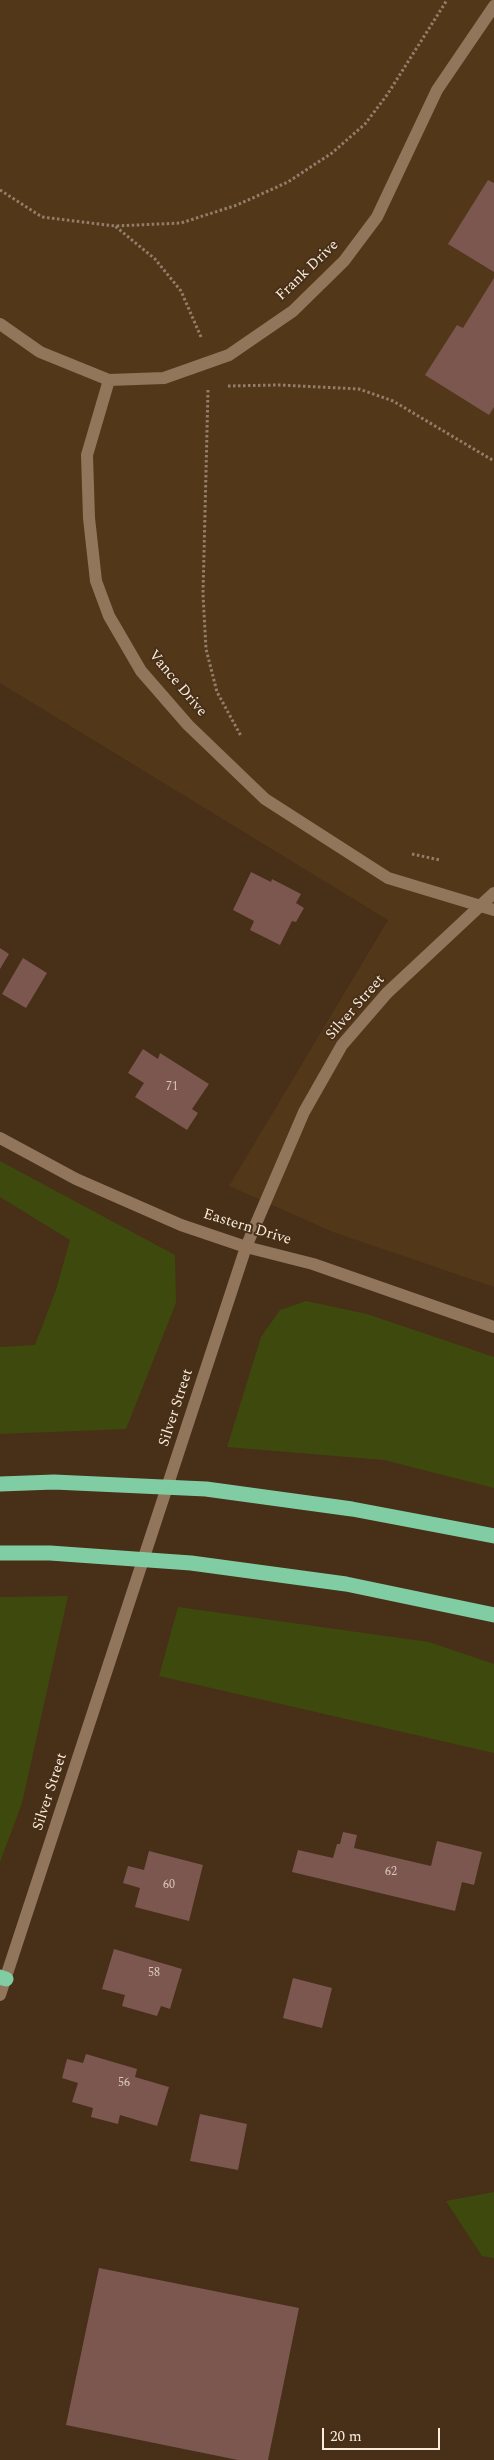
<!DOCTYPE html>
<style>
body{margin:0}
#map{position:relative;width:494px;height:2460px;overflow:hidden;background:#472f18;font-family:Spectral,serif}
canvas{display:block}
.scale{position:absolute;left:322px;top:2428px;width:118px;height:22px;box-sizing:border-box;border:2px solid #fbecde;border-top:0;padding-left:6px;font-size:15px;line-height:18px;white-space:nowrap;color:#fbecde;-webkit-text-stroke:4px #472f18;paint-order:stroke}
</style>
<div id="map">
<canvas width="494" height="2460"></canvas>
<div class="scale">20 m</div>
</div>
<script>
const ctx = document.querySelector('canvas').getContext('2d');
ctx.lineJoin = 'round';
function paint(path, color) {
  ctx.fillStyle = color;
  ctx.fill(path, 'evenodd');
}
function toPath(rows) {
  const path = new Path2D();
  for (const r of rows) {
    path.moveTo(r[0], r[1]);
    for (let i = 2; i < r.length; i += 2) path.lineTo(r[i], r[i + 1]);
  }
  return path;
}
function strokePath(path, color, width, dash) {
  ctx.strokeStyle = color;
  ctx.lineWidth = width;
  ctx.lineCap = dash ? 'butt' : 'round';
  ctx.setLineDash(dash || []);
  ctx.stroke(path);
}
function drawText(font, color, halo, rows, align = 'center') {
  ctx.font = font + ' Spectral,serif';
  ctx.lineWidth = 4;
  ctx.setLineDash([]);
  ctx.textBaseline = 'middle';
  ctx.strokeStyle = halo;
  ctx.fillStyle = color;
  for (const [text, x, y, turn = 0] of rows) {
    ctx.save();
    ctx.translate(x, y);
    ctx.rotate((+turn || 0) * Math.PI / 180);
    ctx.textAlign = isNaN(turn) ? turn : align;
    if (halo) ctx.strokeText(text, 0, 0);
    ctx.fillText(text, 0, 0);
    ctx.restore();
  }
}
paint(toPath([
 [0,0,494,0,494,1287,333,1232,229,1186,388,920,0,683]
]), '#533719');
paint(toPath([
 [0,1161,175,1255,176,1303,126,1429,0,1434,0,1347,35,1345,56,1290,70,1240,0,1197],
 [306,1301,367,1314,494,1357,494,1488,384,1460,227,1447,261,1337,280,1310],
 [68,1596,22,1803,0,1862,0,1597],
 [178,1607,429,1642,494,1664,494,1753,159,1676],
 [494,2192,494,2258,482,2256,446,2201]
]), '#3e4a0d');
paint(toPath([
 [488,180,494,183,494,272,448,244],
 [494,278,494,407,489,415,425,375,457,325,463,328],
 [251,872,271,882,272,879,301,894,296,903,304,908,296,922,292,921,280,945,250,930,254,921,233,910],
 [0,948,9,954,0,969],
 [23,958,47,973,26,1008,2,994],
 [143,1049,158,1059,160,1053,209,1084,192,1109,198,1113,187,1130,135,1097,144,1083,128,1073],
 [343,1832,357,1835,354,1848,431,1866,437,1841,482,1852,474,1885,462,1882,455,1911,292,1872,298,1850,333,1858,337,1844,340,1844],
 [149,1851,203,1865,189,1921,135,1907,140,1888,123,1883,128,1866,144,1870],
 [114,1949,182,1969,170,2009,161,2006,157,2016,122,2006,125,1995,102,1989],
 [293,1978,332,1988,322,2028,283,2018],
 [86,2054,137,2069,135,2077,169,2087,157,2126,120,2115,118,2124,91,2117,93,2108,72,2102,78,2083,62,2078,67,2059,83,2063],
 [200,2114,247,2124,238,2170,190,2161],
 [99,2268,299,2308,268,2460,238,2460,66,2425]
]), '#7c5750');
strokePath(toPath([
 [0,190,42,217,115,226],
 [201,337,181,291,155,259,115,226,181,223,237,205,288,182,332,153,365,124,387,95,447,0],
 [228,386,278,385,359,389,393,401,494,461],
 [208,390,203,594,206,649,217,692,241,736],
 [412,854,440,860]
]), '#937e6b', 3, [2.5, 2.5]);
strokePath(toPath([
 [0,324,40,352,109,380,164,378,229,355,293,311,344,261,377,217,437,90,494,6],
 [109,380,87,455,89,518,96,581,109,616,141,671,188,725,265,799,388,878,494,910],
 [0,1138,76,1179,181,1225,246,1247,313,1264,494,1327],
 [0,1995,246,1247,304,1112,342,1045,387,993,494,893]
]), '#91765c', 12);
strokePath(toPath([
 [0,1484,54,1482,206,1489,352,1509,494,1536],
 [0,1553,50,1553,191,1563,346,1584,494,1615],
 [0,1977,6,1979]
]), '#81cda3', 15);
drawText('12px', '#dbc7ba', null, [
 ["71",172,1088],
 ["62",391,1873],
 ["60",169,1886],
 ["58",154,1974],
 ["56",124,2084]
]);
drawText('15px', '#fbecde', '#472f18', [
 ["Frank Drive",308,271,-44],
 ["Vance Drive",177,684,50],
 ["Silver Street",356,1008,-49],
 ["Eastern Drive",247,1228,17],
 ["Silver Street",177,1408,-72],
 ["Silver Street",51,1792,-72]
]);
</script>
